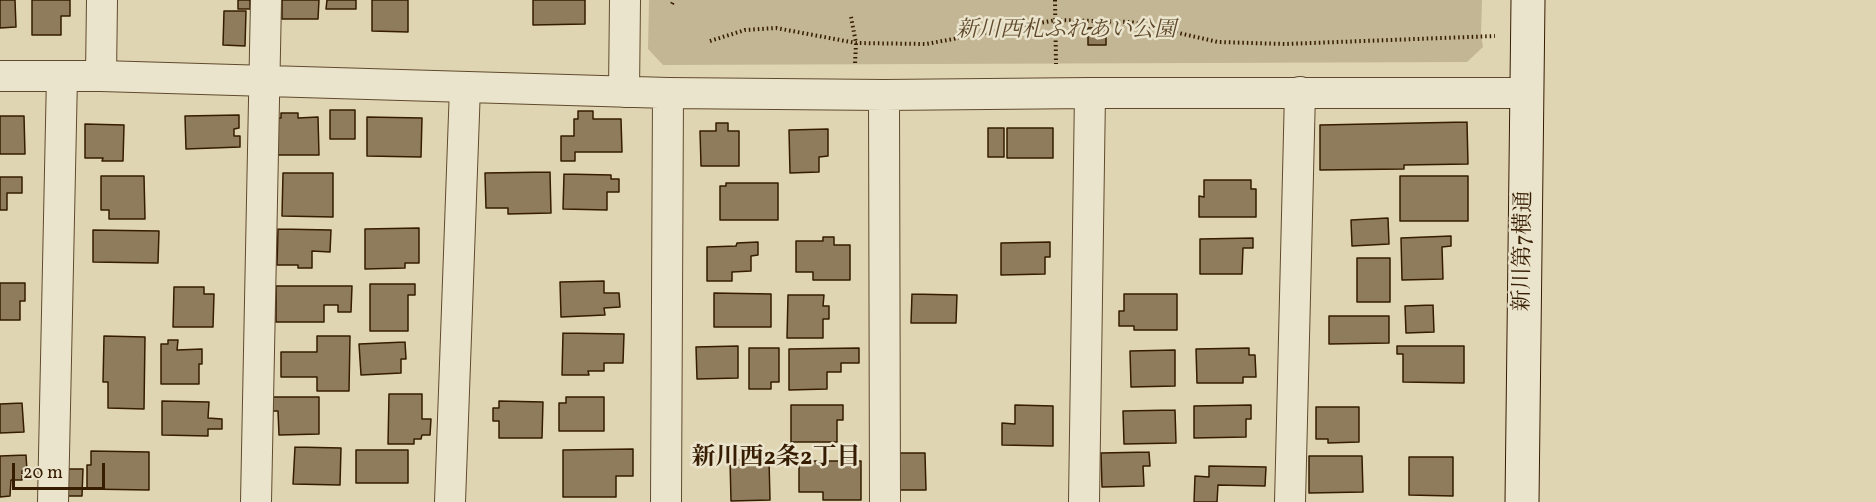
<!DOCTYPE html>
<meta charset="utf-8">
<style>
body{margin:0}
#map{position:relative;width:1876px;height:502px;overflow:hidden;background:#e0d5b2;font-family:Vollkorn,serif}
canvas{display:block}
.scale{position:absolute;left:12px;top:463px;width:93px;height:27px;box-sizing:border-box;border:3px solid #361c00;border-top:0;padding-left:8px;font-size:18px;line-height:21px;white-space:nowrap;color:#361c00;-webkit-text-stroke:4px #ebe4cd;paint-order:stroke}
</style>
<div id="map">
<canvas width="1876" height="502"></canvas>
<div class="scale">20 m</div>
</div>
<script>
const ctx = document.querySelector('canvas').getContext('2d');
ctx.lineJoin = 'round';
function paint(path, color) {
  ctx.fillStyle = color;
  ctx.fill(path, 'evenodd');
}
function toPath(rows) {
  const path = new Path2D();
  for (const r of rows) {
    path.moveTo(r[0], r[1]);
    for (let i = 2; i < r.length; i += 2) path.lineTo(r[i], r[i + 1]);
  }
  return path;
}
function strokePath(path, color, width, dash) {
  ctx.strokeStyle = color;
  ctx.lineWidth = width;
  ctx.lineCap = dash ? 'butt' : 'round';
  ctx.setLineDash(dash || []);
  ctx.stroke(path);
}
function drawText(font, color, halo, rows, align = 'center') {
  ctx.font = font + ' Vollkorn,"Noto Serif JP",serif';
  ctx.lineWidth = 5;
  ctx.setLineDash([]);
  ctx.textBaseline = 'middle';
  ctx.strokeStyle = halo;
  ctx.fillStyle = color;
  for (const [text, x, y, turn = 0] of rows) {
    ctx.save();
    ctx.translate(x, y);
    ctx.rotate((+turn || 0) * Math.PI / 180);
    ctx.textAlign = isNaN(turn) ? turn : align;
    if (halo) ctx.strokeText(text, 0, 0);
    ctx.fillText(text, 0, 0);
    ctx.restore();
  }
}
paint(toPath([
 [649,0,1482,0,1481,35,1483,47,1467,62,663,65,648,49]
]), '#c3b694');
const building = toPath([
 [0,0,15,0,16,27,0,28,0,0],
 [32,0,70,0,70,16,61,16,61,35,32,35,32,0],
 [238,0,250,0,250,9,238,9,238,0],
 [282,0,319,0,318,19,282,19,282,0],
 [327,0,356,0,356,9,326,9,327,0],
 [372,0,408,0,408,32,372,31,372,0],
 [533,0,585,0,585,24,533,25,533,0],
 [224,11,246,11,245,46,223,45,224,11],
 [1106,27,1106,45,1088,45,1088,28,1106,27],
 [330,110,355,110,355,139,330,139,330,110],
 [578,111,593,111,593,119,621,119,622,152,575,152,575,161,561,161,561,136,574,136,574,119,578,119,578,111],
 [281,113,298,113,298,118,318,117,319,155,275,155,274,118,281,118,281,113],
 [239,115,239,128,234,129,234,136,240,136,240,147,186,149,185,116,239,115],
 [0,116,24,116,25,154,0,154,0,116],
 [367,117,422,118,421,157,367,156,367,117],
 [1467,122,1468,164,1404,165,1404,169,1320,170,1320,125,1467,122],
 [716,123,728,123,728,131,739,131,739,166,701,166,700,131,716,131,716,123],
 [85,124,124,125,123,161,102,161,103,158,85,158,85,124],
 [988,128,1004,128,1004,157,988,157,988,128],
 [1007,128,1053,128,1053,158,1007,158,1007,128],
 [828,129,828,156,819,157,819,172,790,173,789,130,828,129],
 [550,172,551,213,508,214,508,208,486,208,485,173,550,172],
 [283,173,333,173,333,217,282,216,283,173],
 [564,174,611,175,611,179,619,179,619,192,607,192,607,210,563,209,564,174],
 [101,176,144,176,145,219,109,219,109,210,101,210,101,176],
 [1400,176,1468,176,1468,221,1400,221,1400,176],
 [0,177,22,177,22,193,7,193,7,210,0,210,0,177],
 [1204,180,1251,180,1251,189,1256,189,1256,217,1199,217,1199,196,1204,197,1204,180],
 [726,183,778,183,778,220,720,220,720,186,726,186,726,183],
 [1388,218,1389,244,1352,246,1351,220,1388,218],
 [419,228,419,263,405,263,405,268,365,269,365,229,419,228],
 [278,229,331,230,330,252,312,251,312,268,298,268,298,265,277,265,278,229],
 [93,230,159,231,158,263,93,262,93,230],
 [1451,236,1451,246,1442,247,1443,279,1402,280,1401,238,1451,236],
 [823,237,834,237,834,245,850,245,850,280,813,280,813,272,796,272,796,241,823,241,823,237],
 [1253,238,1253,248,1243,248,1242,274,1200,274,1200,239,1253,238],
 [758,242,758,255,751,256,751,271,732,272,732,281,707,281,707,247,736,246,737,243,758,242],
 [1050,242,1050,257,1045,257,1045,274,1001,275,1001,243,1050,242],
 [1357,258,1390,258,1390,302,1357,302,1357,258],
 [604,281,604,293,619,293,620,307,604,308,605,315,561,317,560,282,604,281],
 [0,283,25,283,25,301,20,301,20,320,0,320,0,283],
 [370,284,415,284,415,295,408,295,408,331,370,331,370,284],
 [276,286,352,286,351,312,338,312,338,305,324,305,324,322,276,322,276,286],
 [174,287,204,287,204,294,214,294,213,327,173,327,174,287],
 [714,293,771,294,771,327,714,327,714,293],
 [912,294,957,295,956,323,911,323,912,294],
 [1124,294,1177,294,1177,330,1134,330,1134,326,1119,326,1119,311,1124,311,1124,294],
 [788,295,824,295,823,306,829,306,829,319,823,319,823,338,787,338,788,295],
 [1433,305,1434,332,1406,333,1405,306,1433,305],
 [1329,316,1389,316,1389,343,1329,344,1329,316],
 [563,333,624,334,623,363,604,363,604,371,588,371,589,375,562,375,563,333],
 [104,336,145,337,144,409,108,408,108,382,103,382,104,336],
 [317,336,350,336,349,391,317,391,317,377,281,377,281,352,317,352,317,336],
 [168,340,178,340,177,350,202,349,202,364,199,364,199,384,161,384,161,344,168,344,168,340],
 [405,342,406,359,401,359,401,373,361,375,359,344,405,342],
 [738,346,738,378,697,379,696,347,738,346],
 [1397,346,1464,346,1464,383,1403,382,1403,354,1397,354,1397,346],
 [749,348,779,348,779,382,771,382,771,389,749,389,749,348],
 [859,348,859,363,841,363,841,372,827,372,827,389,789,390,789,349,859,348],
 [1249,348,1249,355,1255,355,1256,377,1243,377,1243,383,1197,383,1196,349,1249,348],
 [1175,350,1175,386,1131,387,1130,351,1175,350],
 [389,394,422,394,422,419,431,419,430,435,422,435,421,439,414,439,414,444,388,444,389,394],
 [271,397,319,397,319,434,279,435,278,411,271,411,271,397],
 [566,397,604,397,604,431,559,431,559,403,566,403,566,397],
 [162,401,209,402,208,418,222,419,222,429,208,429,208,436,162,435,162,401],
 [499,401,543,402,542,438,499,438,499,421,493,421,493,408,499,408,499,401],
 [22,403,24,432,0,433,0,404,22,403],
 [791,405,843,405,843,420,837,420,837,442,791,442,791,405],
 [1015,405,1053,406,1053,446,1002,445,1002,423,1015,424,1015,405],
 [1251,405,1251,419,1246,419,1246,437,1194,438,1194,406,1251,405],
 [1316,407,1359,407,1359,442,1328,443,1328,439,1316,439,1316,407],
 [1175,410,1176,443,1124,444,1123,411,1175,410],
 [295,447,341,448,340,485,293,484,295,447],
 [633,449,633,476,616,476,616,497,563,497,563,450,633,449],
 [356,450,408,450,408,483,356,483,356,450],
 [91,451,149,452,149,490,87,489,87,465,91,465,91,451],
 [1149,452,1150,466,1143,466,1144,486,1102,487,1101,453,1149,452],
 [897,453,925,453,926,490,898,490,897,453],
 [26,455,27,471,22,471,22,480,11,480,10,496,0,497,0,456,26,455],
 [1309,456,1362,456,1363,492,1309,493,1309,456],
 [1409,457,1453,457,1453,496,1409,495,1409,457],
 [769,459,770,500,731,501,730,460,769,459],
 [799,461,861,461,861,500,823,500,823,492,799,492,799,461],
 [1209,466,1266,467,1265,486,1218,485,1217,502,1194,502,1195,476,1209,477,1209,466],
 [68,469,83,469,82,496,68,496,68,469]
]);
paint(building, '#8e7c5d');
strokePath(building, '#361c00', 1.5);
const street = toPath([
 [0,76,101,76,668,93,884,95,1090,93,1527,93],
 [101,76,102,0],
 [624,92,625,0],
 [884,95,885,502],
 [53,502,62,76],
 [256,502,266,0],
 [450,502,465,87],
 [666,502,668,93],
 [1084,502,1090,93],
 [1290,502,1300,92]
]);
const secondary = toPath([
 [1522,502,1528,0]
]);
strokePath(street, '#604a2c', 32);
strokePath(secondary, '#361c00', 35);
strokePath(toPath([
 [1055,0,1056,64],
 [672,4,674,0],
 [851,17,856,43,855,64],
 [710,41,745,30,776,28,856,43,926,44,1056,20,1131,22,1218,42,1285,44,1495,36]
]), '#361c00', 4, [1.5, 3]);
strokePath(street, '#ebe4cd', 30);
strokePath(secondary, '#ebe4cd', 33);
drawText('italic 22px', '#604a2c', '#ebe4cd', [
 ["新川西札ふれあい公園",1066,32]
]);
drawText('22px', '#361c00', '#ebe4cd', [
 ["新川第7横通",1525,251,-89]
]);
drawText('bold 24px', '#361c00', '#ebe4cd', [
 ["新川西2条2丁目",776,460]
]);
</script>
